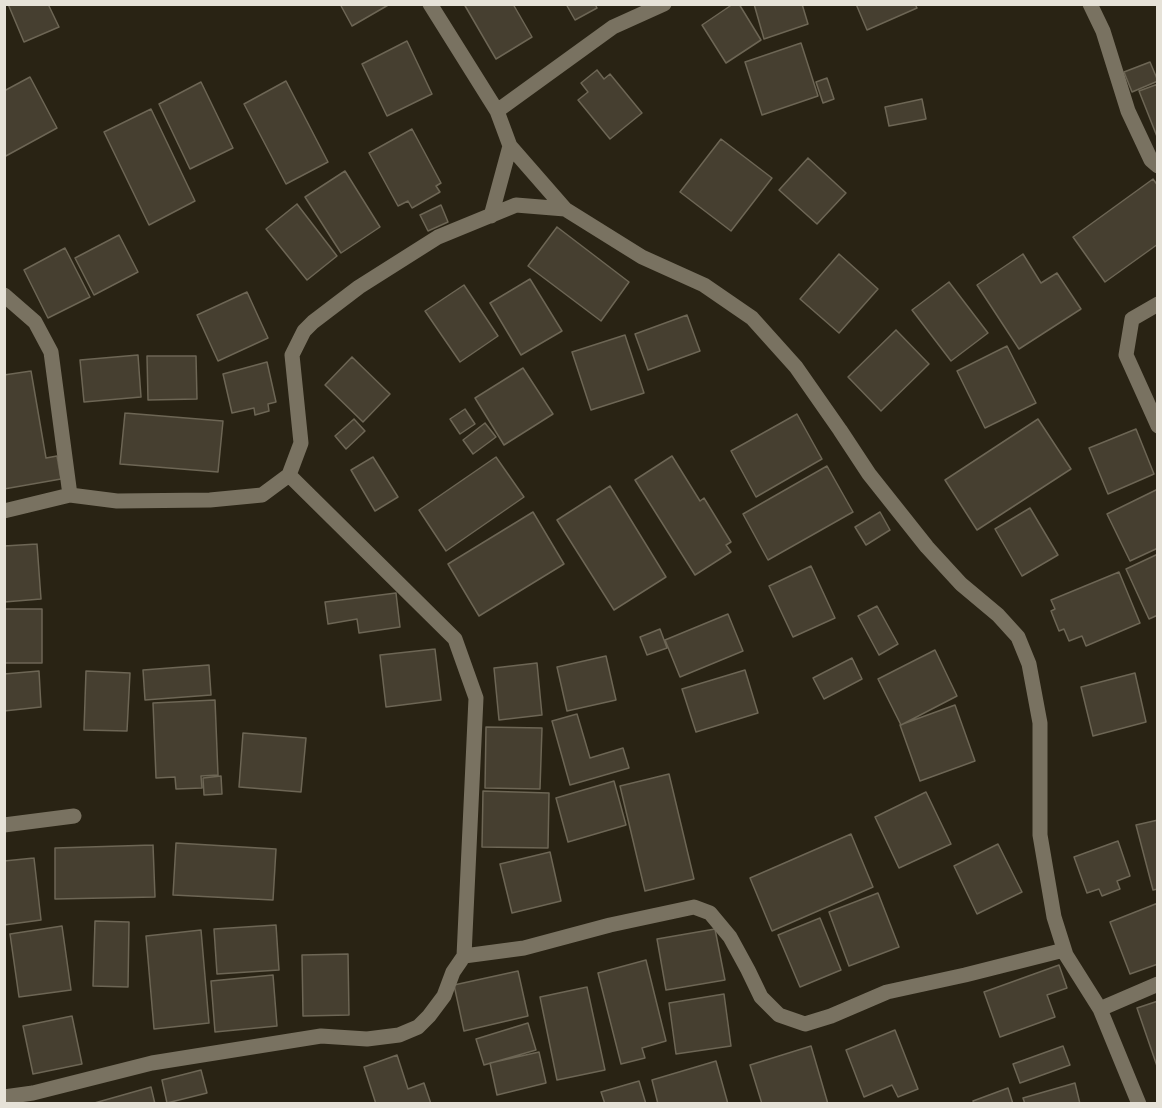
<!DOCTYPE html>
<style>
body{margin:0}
#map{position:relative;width:1162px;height:1108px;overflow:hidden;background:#292314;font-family:Poppins,sans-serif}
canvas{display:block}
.frame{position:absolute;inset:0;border:6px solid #e6e2d8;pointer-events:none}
</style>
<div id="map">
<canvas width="1162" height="1108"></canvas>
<div class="frame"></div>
</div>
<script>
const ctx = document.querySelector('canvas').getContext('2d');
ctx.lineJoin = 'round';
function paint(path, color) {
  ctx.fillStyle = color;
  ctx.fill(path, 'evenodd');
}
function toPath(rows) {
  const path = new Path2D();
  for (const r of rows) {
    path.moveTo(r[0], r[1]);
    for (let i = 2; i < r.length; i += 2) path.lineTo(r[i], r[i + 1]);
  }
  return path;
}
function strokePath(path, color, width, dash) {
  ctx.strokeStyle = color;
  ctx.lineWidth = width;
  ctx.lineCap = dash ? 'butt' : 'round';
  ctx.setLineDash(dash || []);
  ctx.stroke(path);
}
const building = toPath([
 [8,4,48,4,59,27,24,42,8,4],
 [340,4,390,4,352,26,340,4],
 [464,4,513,4,532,37,496,59,464,4],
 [566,4,595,4,597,8,575,20,566,4],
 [733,4,739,4,761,40,726,63,702,25,733,4],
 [754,4,802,4,808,24,764,39,754,4],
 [856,4,915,4,917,8,867,30,856,4],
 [407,41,432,94,387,116,362,64,407,41],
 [801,43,818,96,762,115,745,62,801,43],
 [1150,62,1158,81,1132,92,1124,72,1150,62],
 [597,70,604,79,610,74,642,113,610,139,578,100,588,92,581,83,597,70],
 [30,77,57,128,4,157,4,91,30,77],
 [827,78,834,99,823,103,816,82,827,78],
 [286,81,328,162,286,184,244,104,286,81],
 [201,82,233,148,190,169,159,104,201,82],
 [1158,84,1158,139,1139,91,1158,84],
 [922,99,926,119,889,126,885,107,922,99],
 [151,109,195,201,149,225,104,132,151,109],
 [412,129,441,183,436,186,440,192,412,208,408,201,398,206,369,153,412,129],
 [721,139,772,178,731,231,680,192,721,139],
 [808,158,846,193,817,224,779,190,808,158],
 [345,171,380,227,341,253,305,197,345,171],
 [1153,179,1158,186,1158,244,1105,282,1073,237,1153,179],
 [297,204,337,256,307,280,266,229,297,204],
 [441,205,448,222,428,231,420,215,441,205],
 [557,227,629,282,601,321,528,266,557,227],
 [119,235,138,272,94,295,75,258,119,235],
 [65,248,90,297,48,318,24,270,65,248],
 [839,254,878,289,839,333,800,299,839,254],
 [1023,254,1041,283,1057,273,1081,309,1019,349,977,285,1023,254],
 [530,279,562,331,521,355,490,303,530,279],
 [949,282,988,333,951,361,912,310,949,282],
 [464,285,498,336,460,362,425,311,464,285],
 [247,292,268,338,218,361,197,315,247,292],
 [687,315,700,351,648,370,635,334,687,315],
 [896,330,929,364,881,411,848,377,896,330],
 [625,335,644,393,591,410,572,352,625,335],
 [1007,346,1036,403,985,428,957,371,1007,346],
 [138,355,141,397,84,402,80,360,138,355],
 [147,356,196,356,197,399,148,400,147,356],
 [352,357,390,394,363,422,325,385,352,357],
 [267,362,276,402,268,404,269,411,255,415,254,408,232,413,223,374,267,362],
 [523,368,553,414,504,445,475,398,523,368],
 [31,371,46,458,57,456,61,479,4,489,4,375,31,371],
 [465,409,475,424,460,434,450,419,465,409],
 [125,413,223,421,218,472,120,464,125,413],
 [797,414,822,459,756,497,731,451,797,414],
 [354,419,365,431,346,449,335,436,354,419],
 [1038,419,1071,469,977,530,945,480,1038,419],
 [485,423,496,437,473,454,463,440,485,423],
 [1136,429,1154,474,1108,494,1089,448,1136,429],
 [672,456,700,501,704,498,731,542,726,545,731,552,695,575,635,480,672,456],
 [373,457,398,497,375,511,351,470,373,457],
 [496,457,524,497,446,551,419,510,496,457],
 [827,466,853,512,768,560,743,514,827,466],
 [610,486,666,577,614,610,557,520,610,486],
 [1158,489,1158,548,1130,561,1107,514,1158,489],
 [1030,508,1058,555,1022,576,995,529,1030,508],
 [533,512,564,564,479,616,448,564,533,512],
 [880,512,890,530,866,545,855,527,880,512],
 [37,544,41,599,4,602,4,546,37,544],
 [1158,554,1158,615,1149,619,1126,569,1158,554],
 [811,566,835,618,793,637,769,586,811,566],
 [1119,572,1140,623,1086,646,1082,636,1069,641,1064,629,1059,631,1051,611,1055,609,1051,600,1119,572],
 [396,593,400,627,359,633,357,619,328,624,325,602,396,593],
 [877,606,898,644,879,655,858,616,877,606],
 [4,609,42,609,42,663,4,663,4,609],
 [728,614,743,651,680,677,665,640,728,614],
 [660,629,667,648,647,655,640,637,660,629],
 [435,649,441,700,386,707,380,655,435,649],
 [935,650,957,696,901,725,878,679,935,650],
 [606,656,616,700,567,711,557,667,606,656],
 [852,658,862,679,824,699,813,678,852,658],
 [537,663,542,715,499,720,494,668,537,663],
 [209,665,211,695,145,700,143,670,209,665],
 [745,670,758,713,696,732,682,689,745,670],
 [39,671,41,707,4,711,4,674,39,671],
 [86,671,130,673,127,731,84,730,86,671],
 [1135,673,1146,722,1093,736,1081,687,1135,673],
 [215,700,218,775,201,776,202,788,176,789,175,777,156,778,153,703,215,700],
 [955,705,975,761,920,781,900,725,955,705],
 [577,714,590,758,623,748,629,768,570,785,552,721,577,714],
 [486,727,542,728,540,789,485,788,486,727],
 [243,733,306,738,301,792,239,787,243,733],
 [669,774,694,879,645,891,620,786,669,774],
 [221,776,222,794,204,795,203,778,221,776],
 [614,781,626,825,568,842,556,798,614,781],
 [483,791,549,793,548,848,482,847,483,791],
 [926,792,951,844,899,868,875,817,926,792],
 [1158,820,1158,889,1153,890,1136,825,1158,820],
 [851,834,873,887,772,931,750,878,851,834],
 [1118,841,1130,876,1117,881,1120,889,1102,896,1099,889,1087,893,1074,857,1118,841],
 [176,843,276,849,273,900,173,895,176,843],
 [998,844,1022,892,977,914,954,866,998,844],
 [153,845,155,897,55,899,55,848,153,845],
 [550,852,561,901,512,913,500,864,550,852],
 [34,858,41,920,4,925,4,861,34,858],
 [878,893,899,947,849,966,829,912,878,893],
 [1158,903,1158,964,1130,974,1110,922,1158,903],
 [820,918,841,970,800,987,778,935,820,918],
 [95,921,129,922,128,987,93,986,95,921],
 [276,925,279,970,217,974,214,929,276,925],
 [62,926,71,990,19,997,10,934,62,926],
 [715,929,725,980,666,990,657,939,715,929],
 [201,930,209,1023,154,1029,146,936,201,930],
 [348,954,349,1015,303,1016,302,955,348,954],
 [646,960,666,1041,642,1048,645,1058,621,1064,598,973,646,960],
 [1059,965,1067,988,1047,995,1055,1017,1000,1037,984,992,1059,965],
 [518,971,528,1016,464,1031,454,985,518,971],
 [273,975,277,1026,215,1032,211,981,273,975],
 [587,987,605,1070,557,1080,540,997,587,987],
 [724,994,731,1046,676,1054,669,1003,724,994],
 [1158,1001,1158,1069,1137,1008,1158,1001],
 [72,1016,82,1064,33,1074,23,1026,72,1016],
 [528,1023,536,1050,484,1065,476,1039,528,1023],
 [895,1030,918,1089,898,1097,892,1085,864,1097,846,1050,895,1030],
 [811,1046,828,1104,762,1104,750,1065,811,1046],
 [1063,1046,1070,1065,1020,1083,1013,1064,1063,1046],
 [539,1052,546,1083,497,1095,490,1063,539,1052],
 [397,1055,408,1089,424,1083,431,1104,376,1104,364,1067,397,1055],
 [716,1061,728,1104,658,1104,652,1080,716,1061],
 [201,1070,207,1093,167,1103,162,1080,201,1070],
 [639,1081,646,1104,605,1104,601,1092,639,1081],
 [1075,1083,1080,1104,1025,1104,1023,1098,1075,1083],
 [151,1087,155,1104,91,1104,151,1087],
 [1008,1088,1013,1104,974,1104,973,1101,1008,1088]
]);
paint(building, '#463f30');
strokePath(building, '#6d6655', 1.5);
strokePath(toPath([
 [430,4,497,111,510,146,565,209],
 [1090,4,1103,31,1128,111,1151,160,1158,166],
 [497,111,613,27,664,4],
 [491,216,510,146],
 [4,295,35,322,51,352,70,495],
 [1158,304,1132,319,1126,355,1158,426],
 [289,475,455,639,476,698,464,956],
 [4,511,70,495,117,501,210,500,262,495,289,475,301,443,292,355,304,331,313,322,359,287,438,237,516,205,565,209,642,257,704,285,752,318,796,367,840,430,869,474,927,547,961,584,998,615,1018,637,1029,664,1040,723,1040,835,1054,917,1066,955,1100,1009,1139,1104],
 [4,825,74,816],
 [1100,1009,1158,984],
 [4,1097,33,1093,152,1063,321,1036,367,1039,399,1035,418,1027,429,1016,444,996,453,972,464,956,524,948,610,925,694,907,710,913,730,937,748,970,761,997,779,1015,805,1024,831,1016,887,992,965,975,1064,950]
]), '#797261', 15);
</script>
